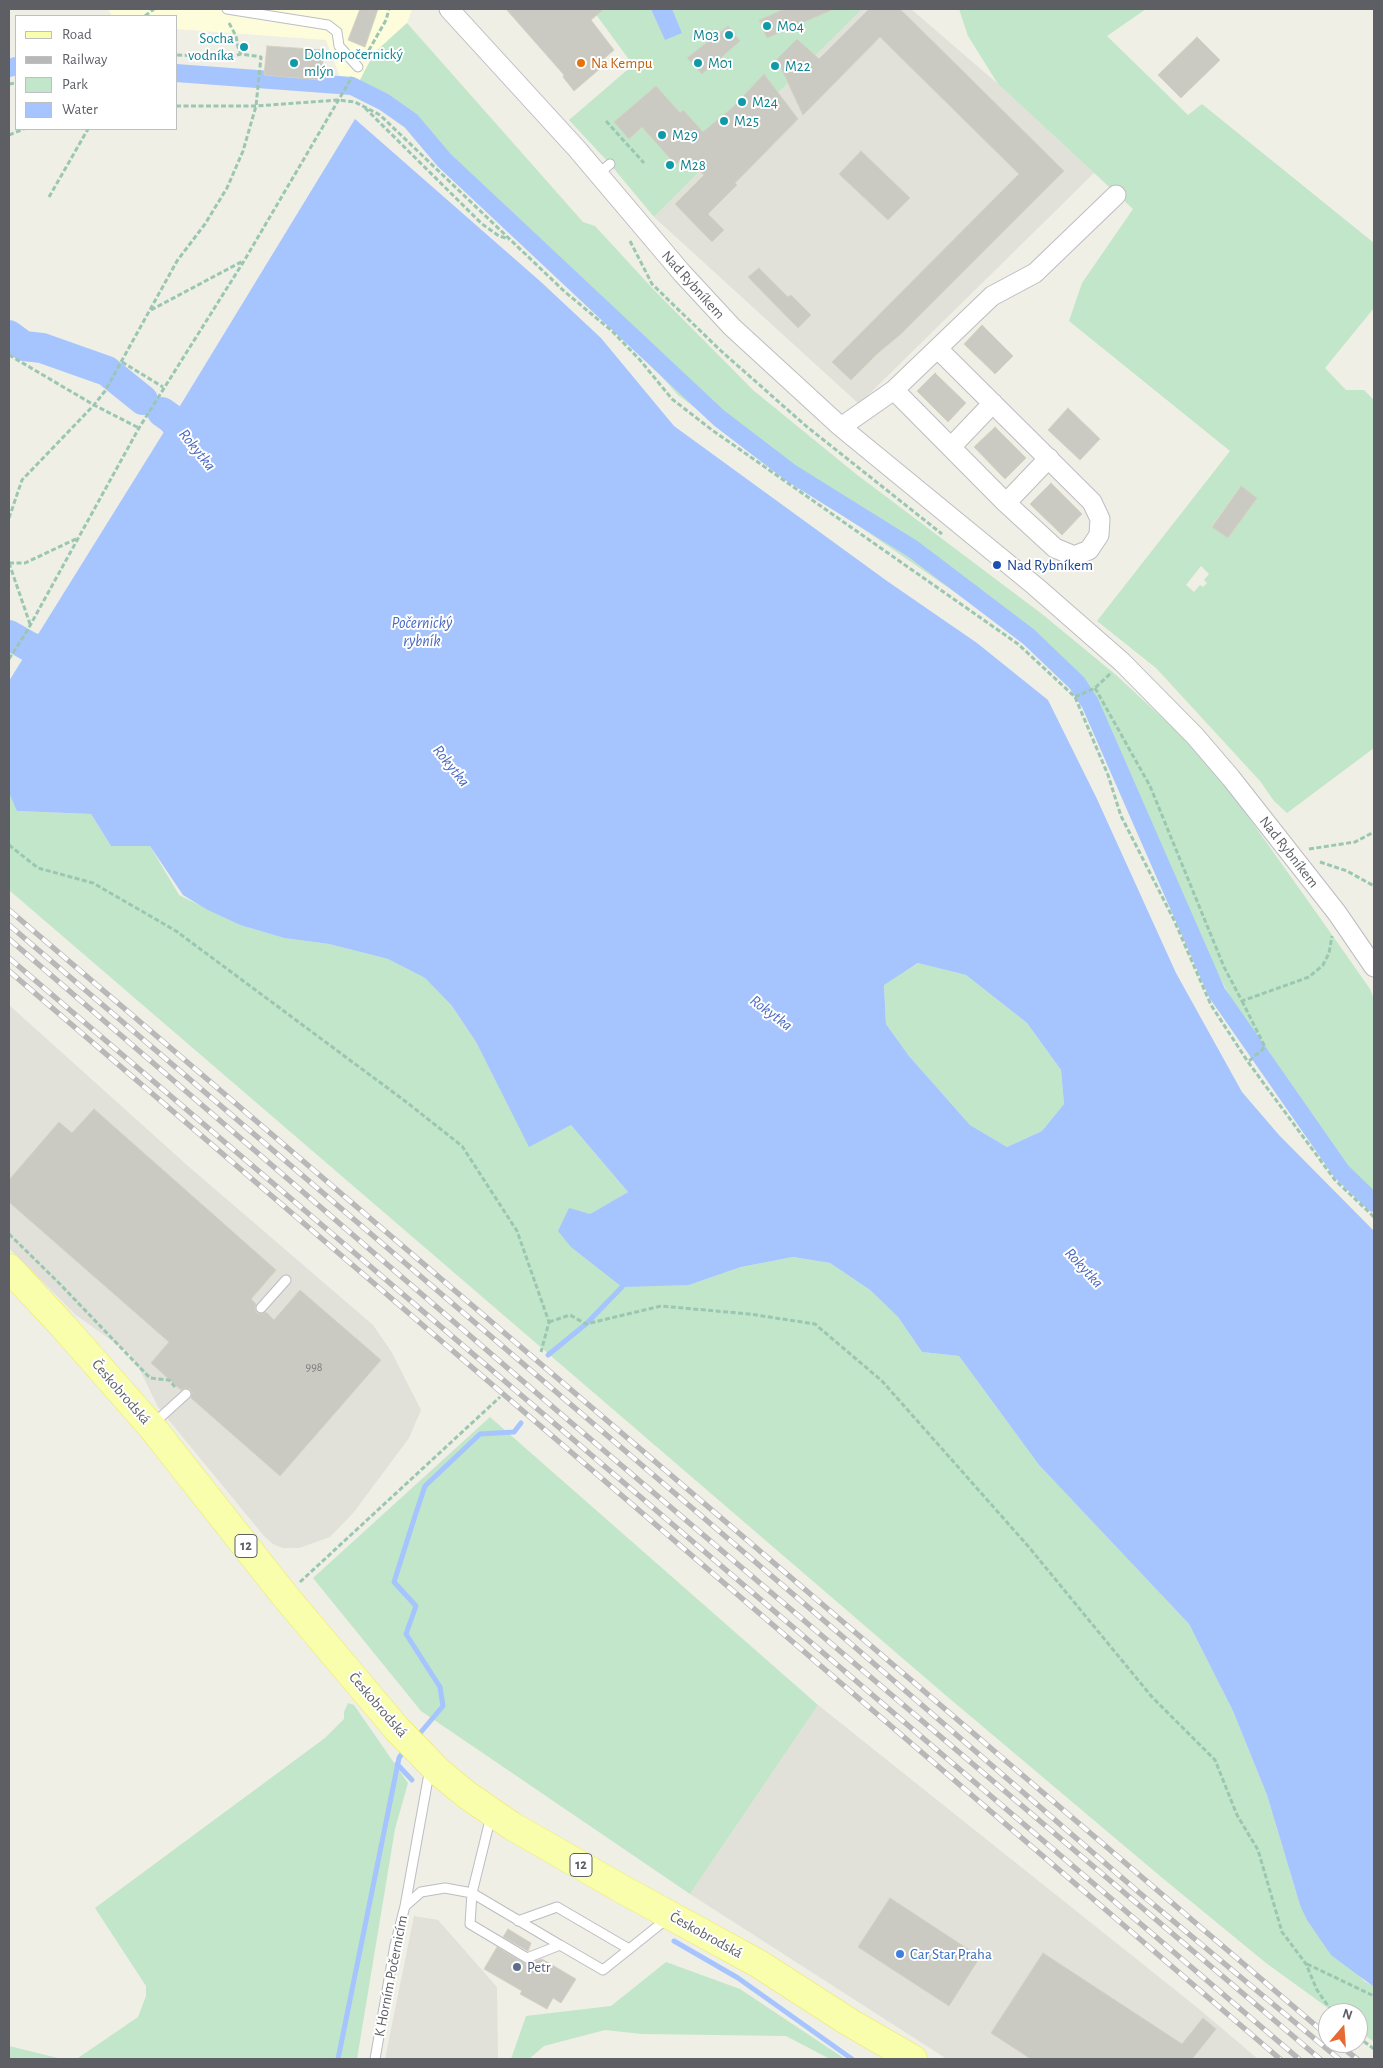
<!DOCTYPE html>
<meta charset="utf-8">
<style>
body{margin:0}
#map{position:relative;width:1383px;height:2068px;overflow:hidden;background:#efefe5;font-family:"Alegreya Sans",sans-serif}
canvas{display:block}
.frame{position:absolute;inset:0;border:10px solid #5d5f65;pointer-events:none}
.legend{position:absolute;left:15px;top:15px;width:162px;height:115px;box-sizing:border-box;background:#fff;border:1px solid #bebfc1;margin:0;padding:6px 9px;list-style:none;font-size:15px;color:#5d5f65}
.legend li{display:flex;align-items:center;gap:10px;height:25px}
.legend b{width:25px;border:1px solid #bebfc1}
.north{position:absolute;left:1318px;top:2003px;width:50px;height:50px;box-sizing:border-box;background:#fff;border:1px solid #bebfc1;border-radius:50%;rotate:18deg;font-size:14px;font-weight:700;line-height:20px;text-align:center;color:#5d5f65}
.north::after{content:'';display:block;margin:auto;width:18px;height:22px;background:#e76a33;clip-path:polygon(50% 0,100% 100%,50% 72%,0 100%)}
</style>
<div id="map">
<canvas width="1383" height="2068"></canvas>
<div class="frame"></div>
<ul class="legend">
<li><b style="height:6px;background:#f8feab"></b>Road</li>
<li><b style="height:6px;background:#b8b8b9"></b>Railway</li>
<li><b style="height:14px;background:#c2e6ca"></b>Park</li>
<li><b style="height:14px;background:#a6c4fe"></b>Water</li>
</ul>
<div class="north">N</div>
</div>
<script>
const ctx = document.querySelector('canvas').getContext('2d');
ctx.lineJoin = 'round';
function paint(path, color) {
  ctx.fillStyle = color;
  ctx.fill(path, 'evenodd');
}
function toPath(rows) {
  const path = new Path2D();
  for (const r of rows) {
    path.moveTo(r[0], r[1]);
    for (let i = 2; i < r.length; i += 2) path.lineTo(r[i], r[i + 1]);
  }
  return path;
}
function strokePath(path, color, width, dash) {
  ctx.strokeStyle = color;
  ctx.lineWidth = width;
  ctx.lineCap = dash ? 'butt' : 'round';
  ctx.setLineDash(dash || []);
  ctx.stroke(path);
}
function drawText(font, color, halo, rows, align = 'center') {
  ctx.font = font + ' "Alegreya Sans",sans-serif';
  ctx.lineWidth = 4;
  ctx.setLineDash([]);
  ctx.textBaseline = 'middle';
  ctx.strokeStyle = halo;
  ctx.fillStyle = color;
  for (const [text, x, y, turn = 0] of rows) {
    ctx.save();
    ctx.translate(x, y);
    ctx.rotate((+turn || 0) * Math.PI / 180);
    ctx.textAlign = isNaN(turn) ? turn : align;
    if (halo) ctx.strokeText(text, 0, 0);
    ctx.fillText(text, 0, 0);
    ctx.restore();
  }
}
paint(toPath([
 [108,9,412,9,407,23,374,53,360,80,340,77,326,40,176,29,176,16,112,16]
]), '#fdfddc');
paint(toPath([
 [862,9,911,9,998,84,1094,173,859,404,654,217],
 [9,1005,188,1166,373,1325,391,1351,421,1410,409,1438,354,1512,330,1537,299,1548,283,1548,273,1544,264,1536,158,1407,140,1370,129,1353,76,1315,9,1248],
 [818,1705,1199,2009,1258,2059,947,2059,690,1894],
 [414,1916,438,1920,497,1987,498,2059,385,2059]
]), '#e1e0d9');
paint(toPath([
 [592,9,862,9,654,217,610,164,569,120,633,65],
 [959,9,1146,9,1107,36,1188,115,1202,104,1374,243,1374,308,1325,368,1346,390,1364,390,1374,400,1374,748,1287,813,1274,801,1260,781,1156,668,1097,621,1230,451,1069,321,1082,283,1133,209,998,84,968,36],
 [1240,487,1256,498,1228,538,1212,526],
 [1201,566,1209,574,1204,580,1207,583,1203,587,1200,585,1194,592,1186,585],
 [407,23,583,222,595,226,654,290,753,390,856,474,1042,614,1116,675,1208,760,1330,932,1370,989,1374,999,1374,1193,1368,1187,1341,1171,1331,1141,1260,1050,1247,1030,1155,852,1103,734,1075,687,1023,639,783,474,678,395,552,254,407,113,364,88,360,80,374,53],
 [9,793,18,811,91,814,111,846,150,846,179,895,240,925,284,938,329,944,388,959,425,978,452,1006,476,1042,529,1146,571,1125,628,1192,590,1214,689,1285,741,1267,793,1257,830,1263,870,1290,898,1317,922,1352,959,1356,1039,1465,1189,1624,1233,1711,1267,1795,1300,1905,1364,1981,1374,1987,1374,2042,1358,2030,1358,2013,1335,2013,1266,1963,1160,1876,943,1693,9,890],
 [919,963,966,975,1027,1023,1061,1070,1064,1104,1042,1131,1007,1147,970,1125,909,1056,886,1024,884,984],
 [490,1417,818,1705,690,1894,421,1711,313,1578],
 [348,1703,354,1705,408,1783,395,1829,357,2059,9,2059,9,2046,58,2058,78,2058,138,2017,146,1996,146,1986,95,1908,325,1738,344,1719,344,1712],
 [666,1962,740,1989,845,2059,830,2059,786,2036,642,2034,605,2030,544,2046,529,2059,511,2059,526,2016,611,2006]
]), '#c2e6ca');
paint(toPath([
 [651,9,672,9,682,33,665,40],
 [355,119,541,282,601,338,674,426,887,581,977,643,1048,700,1097,799,1176,973,1242,1092,1279,1135,1374,1231,1374,1987,1331,1955,1307,1920,1300,1905,1267,1795,1233,1711,1189,1624,1039,1465,959,1356,922,1352,898,1317,870,1290,830,1263,793,1257,741,1267,689,1285,622,1287,571,1247,558,1231,569,1208,590,1214,628,1192,571,1125,529,1147,476,1042,452,1006,425,978,388,959,329,944,284,938,240,925,206,909,183,895,150,846,111,846,91,814,17,811,9,793,9,681,172,419],
 [918,963,966,975,1027,1023,1061,1070,1064,1104,1042,1131,1007,1147,970,1125,909,1056,886,1024,884,985]
]), '#a6c4fe');
strokePath(toPath([
 [548,1355,586,1324,622,1287,624,1281],
 [421,1732,443,1706,440,1687,406,1634,416,1606,394,1582,415,1516,425,1486,480,1434,514,1432,521,1423],
 [397,1764,412,1780],
 [674,1941,738,1978,852,2059],
 [338,2059,399,1758,401,1755]
]), '#a6c4fe', 5);
strokePath(toPath([
 [9,68,16,66],
 [176,73,352,86,384,102,411,121,444,160,719,418,791,473,913,549,1029,637,1077,683,1090,703,1217,993,1341,1171,1374,1203]
]), '#a6c4fe', 18);
strokePath(toPath([
 [9,335,24,346,42,348,107,371,143,400],
 [162,412,172,419,198,452],
 [9,635,30,647,68,660]
]), '#a6c4fe', 30);
const building = toPath([
 [360,9,378,9,365,47,348,40,360,9],
 [506,9,604,9,591,20,614,50,599,63,602,67,574,91,563,77,564,75,506,9],
 [784,9,834,9,767,38,759,20,784,9],
 [869,9,900,9,1064,171,902,333,878,353,851,380,832,362,1019,174,880,37,803,115,777,59,797,39,819,59,869,9],
 [728,26,740,41,702,74,687,58,728,26],
 [1197,37,1220,60,1181,98,1158,75,1197,37],
 [267,46,324,50,321,80,264,75,267,46],
 [764,74,798,119,735,183,737,185,708,214,724,230,712,242,675,204,704,175,683,157,676,165,642,127,629,139,614,122,656,86,680,113,683,110,703,132,733,107,764,74],
 [861,151,910,198,888,220,839,174,861,151],
 [759,268,788,297,791,295,811,315,798,328,748,277,759,268],
 [982,325,1013,356,995,374,964,344,982,325],
 [935,373,966,403,948,422,917,391,935,373],
 [1068,408,1100,439,1080,460,1048,430,1068,408],
 [995,427,1026,458,1005,479,974,447,995,427],
 [1051,483,1082,514,1062,535,1030,504,1051,483],
 [1241,486,1257,498,1228,538,1212,527,1241,486],
 [94,1109,276,1270,251,1299,256,1304,255,1309,257,1313,262,1314,266,1312,274,1320,300,1290,381,1360,280,1476,191,1398,192,1393,190,1389,185,1388,181,1390,151,1363,169,1342,9,1202,9,1180,59,1122,72,1133,94,1109],
 [890,1898,980,1957,949,2006,858,1947,890,1898],
 [508,1929,531,1943,528,1951,503,1937,508,1929],
 [497,1947,526,1964,542,1959,576,1979,561,2003,553,1998,547,2009,520,1994,522,1991,484,1969,497,1947],
 [1043,1953,1182,2044,1203,2018,1216,2029,1192,2059,1031,2059,991,2033,1043,1953]
]);
paint(building, '#cac9c2');
strokePath(building, '#d4d2c3', 1);
const lane = toPath([
 [227,9,328,25,337,32,339,46,358,67],
 [598,174,610,164],
 [261,1308,286,1280],
 [153,1424,186,1394],
 [491,1816,472,1893,470,1924,527,1958,560,1945,603,1970,668,1918],
 [405,1906,430,1768],
 [518,1921,557,1907,629,1949],
 [375,2059,395,1945,405,1906,421,1892,445,1888,472,1893,560,1945]
]);
const street = toPath([
 [449,9,577,149,682,273,732,327,841,427,1035,586,1122,662,1195,736,1231,778,1337,913,1374,967],
 [894,390,1006,503,1055,548,1074,556,1089,550,1099,535,1100,519,1092,502,938,349],
 [841,427,894,390,992,296,1035,273,1116,195],
 [951,447,993,403],
 [1006,503,1049,458]
]);
const primary = toPath([
 [9,1268,63,1326,151,1426,285,1596,397,1729,439,1772,467,1795,512,1826,622,1889,759,1964,849,2022,913,2059]
]);
strokePath(lane, '#bcbdc3', 11);
strokePath(street, '#bcbdc3', 21);
strokePath(primary, '#efe75e', 29);
strokePath(toPath([
 [145,16,154,9],
 [229,23,236,36,238,47,241,54],
 [365,57,386,20,389,9],
 [9,84,16,83],
 [176,106,256,106,338,100,355,102,380,115,565,292,612,331,640,360,672,399,712,430,1018,644,1075,697,1108,775,1121,816,1174,920,1211,1005,1248,1062,1335,1180,1374,1217],
 [365,108,482,224,499,236,509,239],
 [606,121,644,163],
 [9,135,24,129],
 [49,197,88,129],
 [630,241,652,284,720,350,806,426,942,534],
 [151,310,243,261],
 [9,355,94,405,139,428],
 [122,362,163,387],
 [9,518,22,480,94,405,105,391,177,261,205,224,227,188,243,151,256,106,261,57,241,54,230,57,176,55],
 [9,563,25,563,78,538],
 [9,563,30,624],
 [9,659,27,631,139,428,244,261,352,77],
 [1095,688,1150,786,1224,967,1242,1001,1309,977,1323,965,1329,953,1332,936],
 [1075,697,1095,688,1111,673],
 [9,845,38,868,93,883,176,931,405,1101,462,1146,517,1231,549,1322,541,1352],
 [1309,849,1355,842,1374,832],
 [1320,862,1347,871,1374,886],
 [1242,1001,1265,1047,1248,1062],
 [9,1234,59,1283,150,1378,169,1380,175,1387],
 [549,1322,570,1315,586,1324,661,1306,749,1314,815,1324,882,1381,1028,1546,1152,1697,1215,1760,1237,1815,1258,1850,1282,1932,1306,1964,1317,1990,1333,2013],
 [300,1582,500,1397],
 [1307,1964,1374,1996],
 [1358,2037,1374,2049]
]), '#9bc7b2', 3, [5, 2.5]);
strokePath(lane, '#fff', 9);
strokePath(street, '#fff', 19);
strokePath(primary, '#f8feab', 28);
const rail = toPath([
 [9,910,1328,2036],
 [9,925,828,1624,1142,1895,1339,2059],
 [9,939,561,1414,1320,2059],
 [9,958,1299,2059],
 [9,971,1280,2059],
 [1337,2043,1357,2059]
]);
strokePath(rail, '#b8b8b9', 5.5);
strokePath(rail, '#fff', 4, [11]);
for (const [x, y, r, color] of [
 [767,26,5,"#0f9aa8"],
 [729,35,5,"#0f9aa8"],
 [244,47,5,"#0f9aa8"],
 [294,63,5,"#0f9aa8"],
 [581,63,5,"#e8710a"],
 [698,63,5,"#0f9aa8"],
 [775,66,5,"#0f9aa8"],
 [742,102,5,"#0f9aa8"],
 [724,121,5,"#0f9aa8"],
 [662,135,5,"#0f9aa8"],
 [670,165,5,"#0f9aa8"],
 [997,565,5,"#1a4fb4"],
 [900,1954,5,"#3f7fe0"],
 [517,1967,5,"#5c6f8a"]
]) {
  const dot = new Path2D();
  dot.arc(x, y, r, 0, 2 * Math.PI);
  ctx.fillStyle = color;
  ctx.fill(dot);
  strokePath(dot, '#fff', 2);
}
drawText('12px', '#787a7c', null, [
 ["998",314,1367]
]);
for (const [x, y, w] of [
 [246,1546,22],
 [581,1865,22]
]) {
  const box = new Path2D();
  box.roundRect(x - w / 2, y - 11.5, w, 23, 4);
  ctx.fillStyle = '#fff';
  ctx.fill(box);
  strokePath(box, '#5d5f65', 1);
}
drawText('bold 14px', '#5d5f65', null, [
 ["12",246,1546],
 ["12",581,1865]
]);
drawText('15px', '#0d838f', '#fff', [
 ["M04",777,26],
 ["M03",719,35,"right"],
 ["Socha",234,38,"right"],
 ["vodníka",234,55,"right"],
 ["Dolnopočernický",304,54],
 ["mlýn",304,71],
 ["M01",708,63],
 ["M22",785,66],
 ["M24",752,102],
 ["M25",734,121],
 ["M29",672,135],
 ["M28",680,165]
], 'left');
drawText('15px', '#c56008', '#fff', [
 ["Na Kempu",591,63]
], 'left');
drawText('15px', '#5d5f65', '#fff', [
 ["Nad Rybníkem",693,285,48],
 ["Nad Rybníkem",1289,852,52],
 ["Českobrodská",121,1392,49],
 ["Českobrodská",378,1705,49],
 ["Českobrodská",706,1935,29],
 ["K Horním Počernicím",391,1976,-79]
]);
drawText('15px', '#164399', '#fff', [
 ["Nad Rybníkem",1007,565]
], 'left');
drawText('15px', '#366cbe', '#fff', [
 ["Car Star Praha",910,1954]
], 'left');
drawText('15px', '#4e5e75', '#fff', [
 ["Petr",527,1967]
], 'left');
drawText('italic 16px', '#4868c2', '#fff', [
 ["Rokytka",197,450,51],
 ["Počernický",422,623],
 ["rybník",422,641],
 ["Rokytka",451,766,51],
 ["Rokytka",771,1013,37],
 ["Rokytka",1084,1268,47]
]);
</script>
